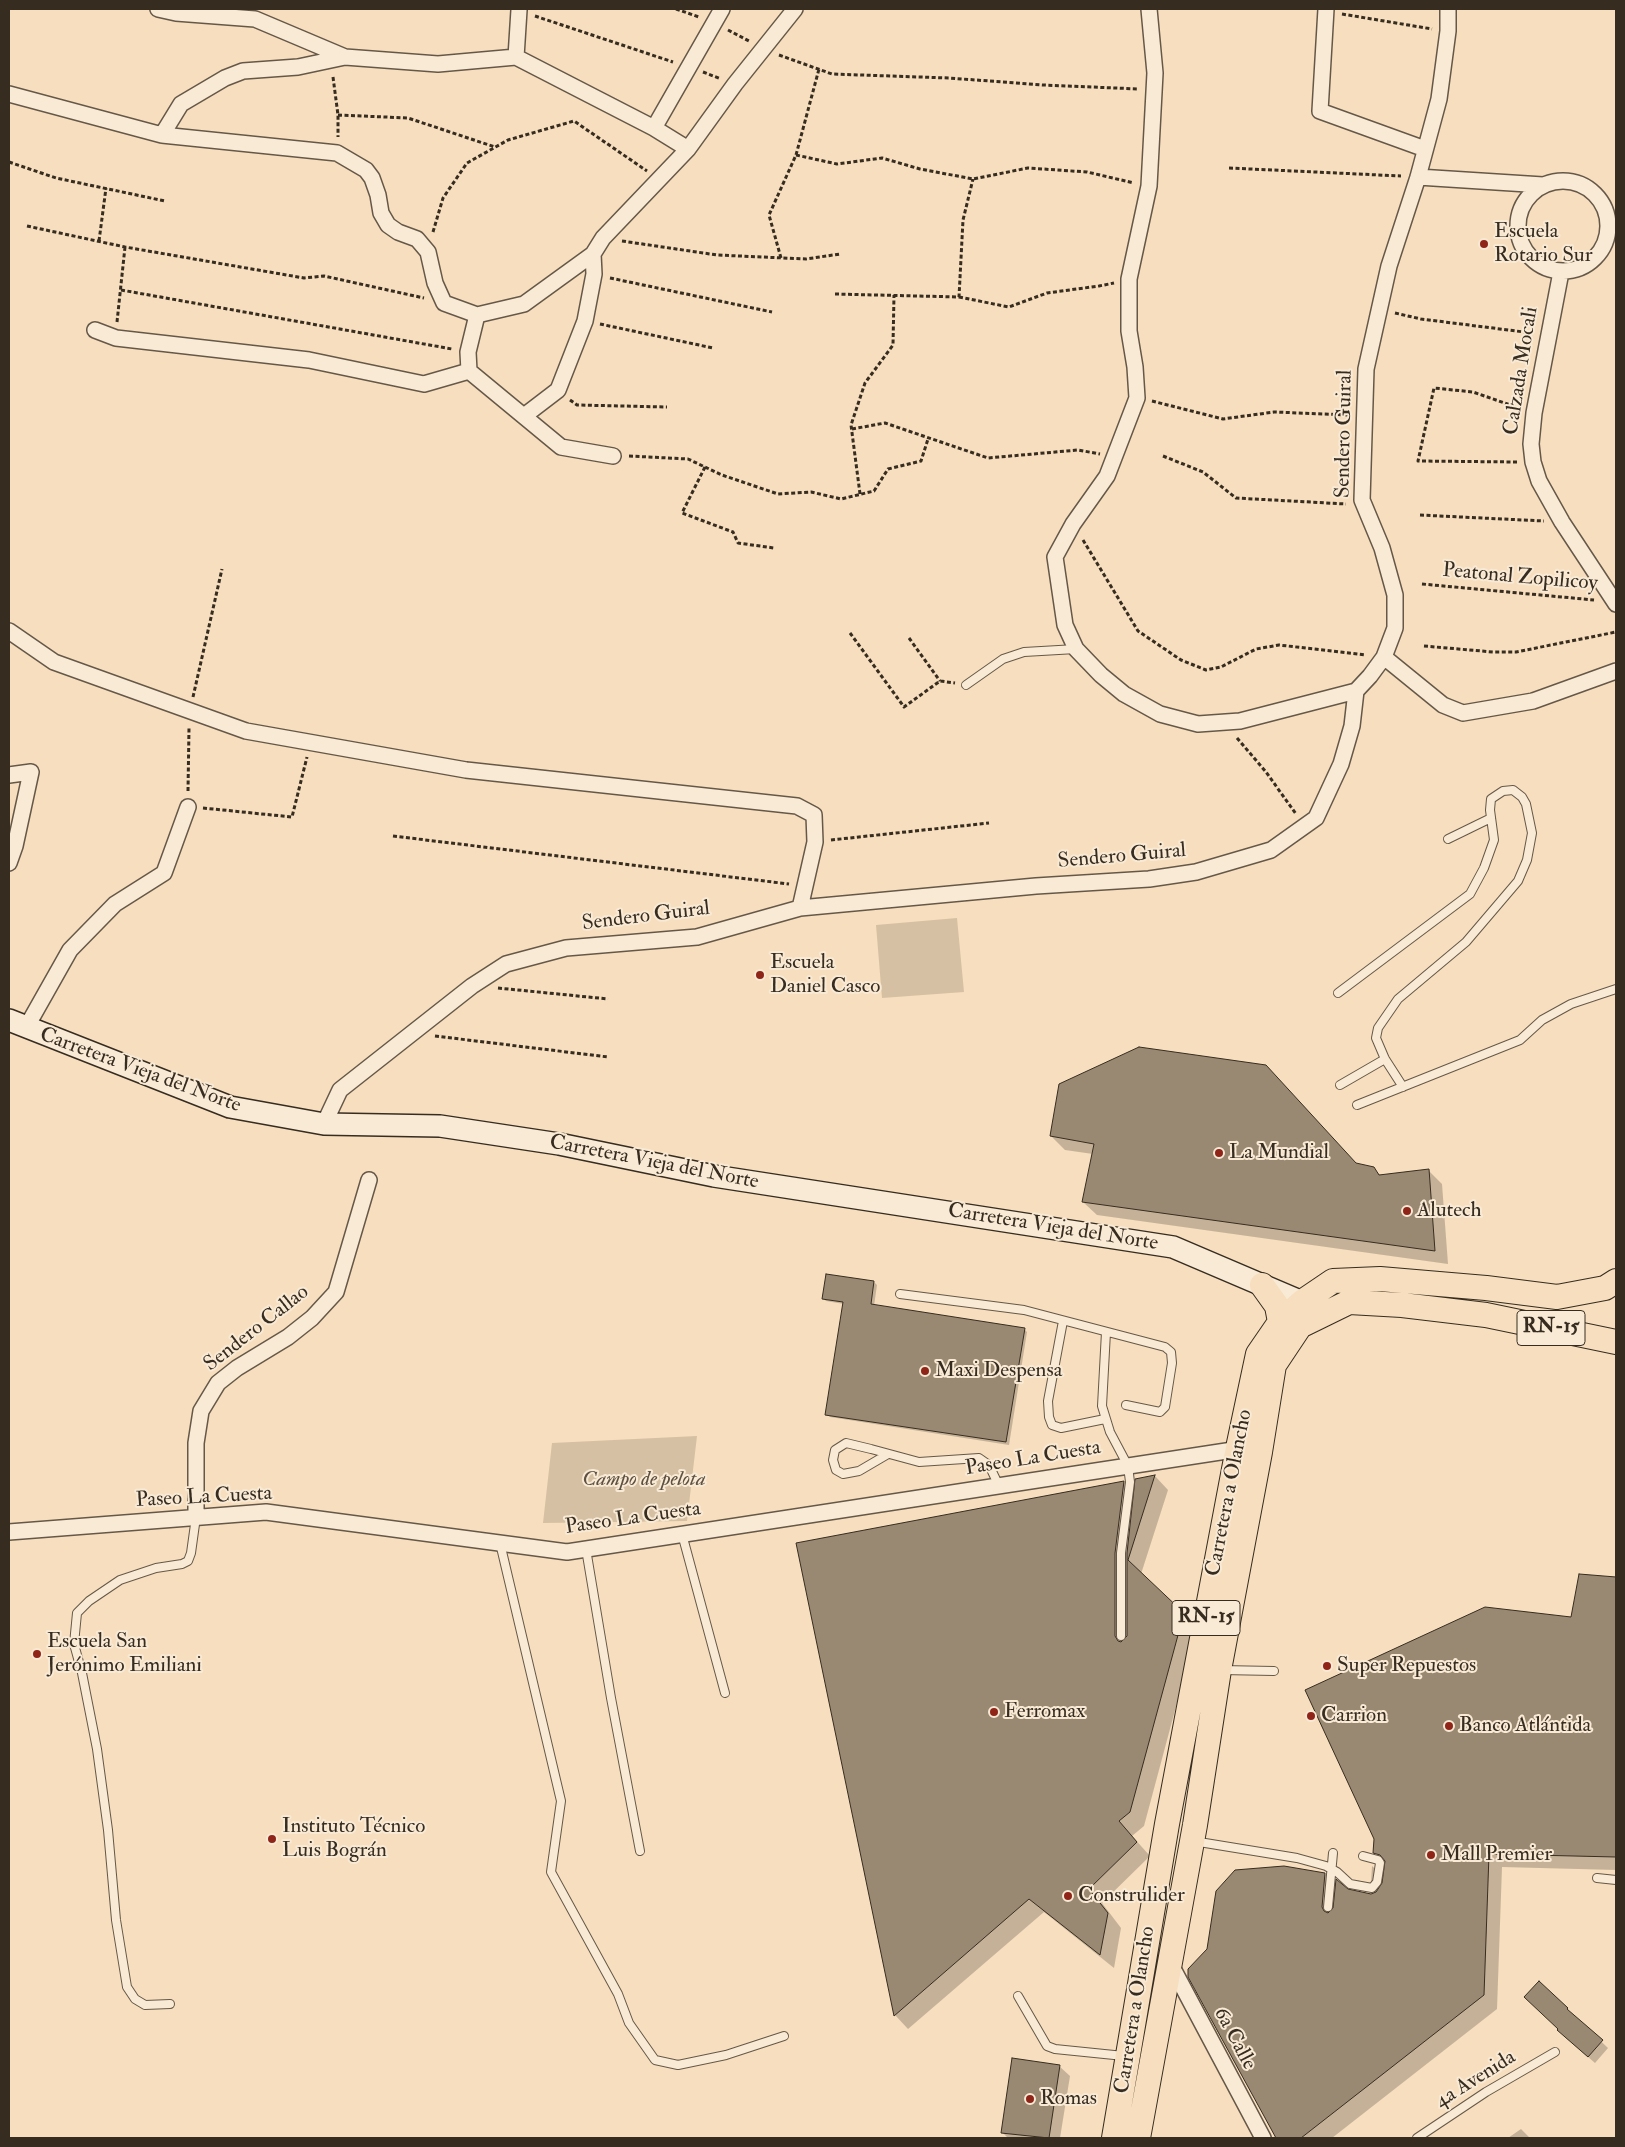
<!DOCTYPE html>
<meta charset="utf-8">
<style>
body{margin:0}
#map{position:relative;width:1625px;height:2147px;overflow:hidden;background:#f6debe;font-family:"IM FELL Double Pica",serif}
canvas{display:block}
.frame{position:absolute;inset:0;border:10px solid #362c20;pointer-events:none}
</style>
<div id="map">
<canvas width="1625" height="2147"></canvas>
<div class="frame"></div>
</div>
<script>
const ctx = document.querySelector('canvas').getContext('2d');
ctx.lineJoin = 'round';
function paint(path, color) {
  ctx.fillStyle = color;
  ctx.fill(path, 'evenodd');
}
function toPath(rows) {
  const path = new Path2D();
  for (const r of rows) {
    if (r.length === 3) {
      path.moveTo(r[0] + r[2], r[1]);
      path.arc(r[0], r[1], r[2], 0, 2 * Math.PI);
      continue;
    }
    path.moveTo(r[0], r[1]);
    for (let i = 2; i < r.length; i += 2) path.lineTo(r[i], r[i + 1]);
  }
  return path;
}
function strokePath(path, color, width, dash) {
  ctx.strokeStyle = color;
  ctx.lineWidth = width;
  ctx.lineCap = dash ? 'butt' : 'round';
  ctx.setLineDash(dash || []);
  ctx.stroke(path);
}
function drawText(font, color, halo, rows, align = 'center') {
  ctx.font = font + ' "IM FELL Double Pica",serif';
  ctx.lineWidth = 4;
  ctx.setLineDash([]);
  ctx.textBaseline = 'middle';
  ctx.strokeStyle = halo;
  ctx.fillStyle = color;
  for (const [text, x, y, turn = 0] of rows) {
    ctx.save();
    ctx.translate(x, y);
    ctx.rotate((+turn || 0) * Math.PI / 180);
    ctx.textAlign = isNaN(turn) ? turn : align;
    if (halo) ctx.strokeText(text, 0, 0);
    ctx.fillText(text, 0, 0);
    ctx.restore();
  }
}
paint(toPath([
 [957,918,964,992,882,998,876,925],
 [697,1436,687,1521,543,1523,552,1443]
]), '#d5c0a3');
paint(toPath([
 [1051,1136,1357,1165,1373,1168,1381,1176,1428,1170,1442,1184,1448,1264,1097,1215,1083,1202,1093,1154,1065,1150],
 [827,1275,874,1282,877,1285,874,1306,1024,1329,1027,1332,1009,1445,830,1417,827,1414,844,1304,826,1301,823,1298],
 [1155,1476,1168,1490,1141,1574,1197,1628,1144,1826,1132,1836,1150,1856,1102,1903,1121,1928,1114,1968,1044,1912,908,2029,895,2015,798,1544,1124,1482,1135,1493,1136,1480],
 [1580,1576,1616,1578,1616,1870,1502,1867,1497,2009,1332,2138,1277,2138,1189,1976,1325,1874,1337,1886,1376,1896,1376,1893,1367,1891,1355,1880,1371,1883,1372,1866,1384,1877,1387,1865,1374,1852,1572,1618],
 [1539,1983,1608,2048,1595,2063,1565,2037],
 [1059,2066,1070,2076,1060,2138,1008,2138,1002,2132],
 [1521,2129,1530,2138,1508,2138]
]), '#0003');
const building = toPath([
 [1139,1047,1266,1065,1356,1163,1374,1167,1379,1175,1429,1169,1435,1251,1082,1202,1094,1144,1050,1136,1059,1084,1139,1047],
 [826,1274,874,1281,871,1304,1025,1328,1006,1442,825,1415,843,1302,822,1299,826,1274],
 [1155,1475,1128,1560,1184,1613,1130,1812,1119,1821,1137,1842,1089,1889,1108,1913,1100,1955,1029,1899,894,2016,796,1543,1124,1481,1115,1553,1115,1636,1118,1641,1121,1642,1127,1636,1127,1553,1135,1479,1155,1475],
 [1579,1574,1616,1577,1616,1857,1489,1854,1484,1995,1301,2138,1276,2138,1188,1977,1188,1969,1207,1949,1216,1891,1235,1870,1284,1866,1325,1873,1322,1907,1324,1911,1328,1913,1333,1908,1336,1879,1348,1889,1371,1894,1376,1892,1382,1883,1385,1861,1380,1855,1373,1853,1374,1839,1305,1690,1485,1607,1571,1617,1579,1574],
 [1539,1981,1568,2008,1567,2009,1603,2040,1588,2057,1557,2030,1558,2029,1524,1997,1539,1981],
 [1012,2058,1060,2065,1049,2138,1001,2133,1012,2058]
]);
paint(building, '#9a8972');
strokePath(building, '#362c20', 1);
const lane = toPath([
 [966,685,1003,659,1024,652,1076,649],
 [1448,839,1491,818],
 [1338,993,1470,894,1484,868,1494,840,1490,810,1491,799,1503,791,1513,790,1522,797,1526,804,1532,833,1527,860,1518,881,1466,942,1398,999,1378,1028,1376,1038,1385,1059,1403,1087],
 [1340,1085,1385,1059],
 [1357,1105,1520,1040,1542,1020,1571,1004,1616,989],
 [900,1294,1024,1310,1165,1347,1171,1352,1172,1363,1165,1407,1160,1412,1126,1405],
 [1063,1321,1048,1401,1049,1417,1052,1425,1061,1428,1105,1419],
 [1106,1332,1102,1406,1110,1432,1128,1466,1130,1482,1121,1553,1121,1636],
 [888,1454,859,1471,843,1474,836,1470,833,1460,835,1450,846,1443,871,1449,919,1462,979,1458,989,1465,999,1486],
 [682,1534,725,1693],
 [500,1543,561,1801,551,1872,618,1994,629,2023,655,2060,678,2065,726,2055,784,2036],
 [586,1549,611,1698,640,1851],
 [1221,1670,1274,1671],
 [1193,1841,1297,1858,1326,1866,1337,1872,1350,1884,1372,1888,1377,1882,1380,1863,1378,1860,1363,1856],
 [1597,1878,1616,1880],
 [1328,1907,1333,1853],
 [1018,1996,1047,2046,1055,2049,1124,2056],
 [170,2004,145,2005,135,1999,127,1987,116,1920,108,1830,97,1749,82,1673,74,1644,77,1613,89,1601,120,1580,156,1568,182,1564,188,1561,191,1553,196,1517],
 [1417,2138,1486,2092,1555,2052]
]);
const street = toPath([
 [158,9,176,13,255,19,345,57,438,64,516,57,654,128,688,149],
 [1149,9,1155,73,1149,186,1129,279,1129,331,1135,367,1137,398,1107,476,1073,524,1055,557,1065,625,1076,649,1101,675,1124,694,1160,714,1198,724,1240,721,1356,691],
 [1326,9,1320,111,1425,149],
 [516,57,519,10],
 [9,94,162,135,337,153,366,170,372,178,378,195,381,213,388,225,398,232,417,239,428,252,435,283,444,303,477,315,524,304,593,254,603,238,688,149,735,84,795,9],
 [654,128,722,9],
 [162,135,181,104,225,78,243,71,298,67,345,57],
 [1418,177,1543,185],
 [1563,226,45],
 [1561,272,1534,413,1531,444,1533,462,1539,481,1562,522,1616,604],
 [95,330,116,338,309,360,424,384,469,371,561,447,613,456],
 [469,371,468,352,477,315],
 [524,416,558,390,585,321,594,274,593,254],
 [9,631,54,662,246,731,466,770,797,806,814,815,815,842,800,908],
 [1384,657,1443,705,1463,713,1533,701,1616,671],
 [9,775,31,772,15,846,9,863],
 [26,1028,70,950,115,904,164,873,188,807],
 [324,1124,340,1090,472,986,506,964,566,948,697,937,800,908,1036,886,1149,879,1196,872,1271,850,1316,818,1341,764,1352,726,1356,691,1370,676,1384,657,1395,628,1395,595,1382,548,1362,500,1366,369,1389,266,1418,177,1439,99,1448,31,1448,9],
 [196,1517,196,1443,201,1411,218,1383,237,1368,288,1337,312,1318,336,1292,369,1180],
 [9,1532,266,1512,567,1552,1246,1448],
 [1170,1963,1263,2138]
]);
const secondary = toPath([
 [9,1020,230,1107,324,1124,440,1126,559,1144,714,1176,1173,1247,1302,1302]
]);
const primary = toPath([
 [1262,1285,1277,1306,1280,1322],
 [1114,2138,1167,1824,1238,1448,1258,1354,1280,1322,1302,1302,1333,1281,1380,1279,1486,1288,1557,1297,1605,1288,1616,1281],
 [1138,2138,1195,1825,1219,1670,1260,1452,1274,1365,1300,1326,1349,1302,1402,1305,1486,1315,1616,1342]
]);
strokePath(lane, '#665848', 10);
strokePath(street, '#665848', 18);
strokePath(secondary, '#362c20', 24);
strokePath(primary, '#362c20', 26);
strokePath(toPath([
 [676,9,699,17],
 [1342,14,1432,29],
 [535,16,673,62],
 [728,30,749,41],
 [779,55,832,74,949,78,1043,85,1139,89],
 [703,72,721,79],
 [333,77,338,115,338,137],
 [338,115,408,118,495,147],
 [796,155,837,164,882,158,920,169,973,179,1028,168,1087,172,1134,183],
 [9,162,56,178,165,201],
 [1229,168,1401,176],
 [27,226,125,247,304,278,324,276,424,298],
 [433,232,443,198,467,163,508,140,574,121,647,171],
 [99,241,106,188],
 [622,241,717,255,806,259,840,254],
 [781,258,769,215,796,155,819,69],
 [610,278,772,312],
 [121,290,452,349],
 [835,294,959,297,963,220,973,179],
 [959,297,1009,307,1047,293,1099,286,1114,283],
 [1395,313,1421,319,1532,333],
 [117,322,125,247],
 [600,324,713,348],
 [570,400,577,405,667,407],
 [1152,401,1223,419,1274,412,1350,415],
 [852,429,885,423,988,458,1078,450,1100,454],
 [629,456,688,459,722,475,778,494,811,492,841,499,874,491,888,469,921,461,928,439],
 [1163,456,1203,472,1236,498,1346,504],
 [1517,462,1418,461,1434,388,1473,392,1519,408],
 [705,467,682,513,733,532,738,543,774,548],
 [860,494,851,425,865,383,893,345,894,295],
 [1420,515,1544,521],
 [1083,540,1138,631,1181,660,1206,670,1221,667,1256,649,1279,645,1366,655],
 [1422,584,1594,600],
 [850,633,904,707,940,681,955,683],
 [909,638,940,681],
 [1424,646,1493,652,1516,652,1616,632],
 [193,697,222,569],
 [1237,738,1266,772,1296,814],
 [188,791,189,728],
 [203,808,292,817,307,757],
 [393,836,789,884],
 [831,840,989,823],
 [498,988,608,999],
 [435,1036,608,1057]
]), '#362c20', 3, [4, 2.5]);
strokePath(lane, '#f9ead5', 8);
strokePath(street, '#f9ead5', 15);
strokePath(secondary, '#f9ead5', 21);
strokePath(primary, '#f6debe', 24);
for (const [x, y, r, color] of [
 [1484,244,5,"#8f2418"],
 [760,975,5,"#8f2418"],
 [1219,1153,5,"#8f2418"],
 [1407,1211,5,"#8f2418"],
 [925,1371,5,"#8f2418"],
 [37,1654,5,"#8f2418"],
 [1327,1666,5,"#8f2418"],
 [994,1712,5,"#8f2418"],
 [1311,1716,5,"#8f2418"],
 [1449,1726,5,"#8f2418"],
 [272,1839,5,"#8f2418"],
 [1431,1855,5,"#8f2418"],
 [1068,1896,5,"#8f2418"],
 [1030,2099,5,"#8f2418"]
]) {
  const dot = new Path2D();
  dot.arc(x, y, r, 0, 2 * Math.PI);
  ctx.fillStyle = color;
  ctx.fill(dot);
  strokePath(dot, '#f9ead5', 2);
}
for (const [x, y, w] of [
 [1551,1328,68],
 [1206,1618,68]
]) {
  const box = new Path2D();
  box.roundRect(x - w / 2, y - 17.5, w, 35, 4);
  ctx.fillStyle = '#f9ead5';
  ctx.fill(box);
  strokePath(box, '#362c20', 1);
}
drawText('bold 20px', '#362c20', null, [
 ["RN-15",1551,1328],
 ["RN-15",1206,1618]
]);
drawText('21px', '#362c20', '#f9ead5', [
 ["Escuela",1494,232],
 ["Rotario Sur",1494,256],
 ["Escuela",770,963],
 ["Daniel Casco",770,987],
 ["La Mundial",1229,1153],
 ["Alutech",1417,1211],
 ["Maxi Despensa",935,1371],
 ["Escuela San",47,1642],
 ["Jerónimo Emiliani",47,1666],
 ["Super Repuestos",1337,1666],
 ["Ferromax",1004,1712],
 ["Carrion",1321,1716],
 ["Banco Atlántida",1459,1726],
 ["Instituto Técnico",282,1827],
 ["Luis Bográn",282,1851],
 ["Mall Premier",1441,1855],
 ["Construlider",1078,1896],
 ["Romas",1040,2099]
], 'left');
drawText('21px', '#362c20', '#f9ead5', [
 ["Calzada Mocali",1522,371,-81],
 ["Sendero Guiral",1345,434,-89],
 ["Peatonal Zopilicoy",1520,578,5],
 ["Sendero Guiral",1122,857,-5],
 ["Sendero Guiral",646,917,-7],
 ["Carretera Vieja del Norte",140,1071,20],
 ["Carretera Vieja del Norte",654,1163,11],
 ["Carretera Vieja del Norte",1053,1228,9],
 ["Sendero Callao",257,1329,-38],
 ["Paseo La Cuesta",1033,1459,-9],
 ["Carretera a Olancho",1230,1493,-79],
 ["Paseo La Cuesta",204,1498,-3],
 ["Paseo La Cuesta",633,1519,-8],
 ["Carretera a Olancho",1136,2010,-81],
 ["6a Calle",1234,2039,62],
 ["4a Avenida",1476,2080,-32]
]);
drawText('italic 21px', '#5e5141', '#f9ead5', [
 ["Campo de pelota",644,1480]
]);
</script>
